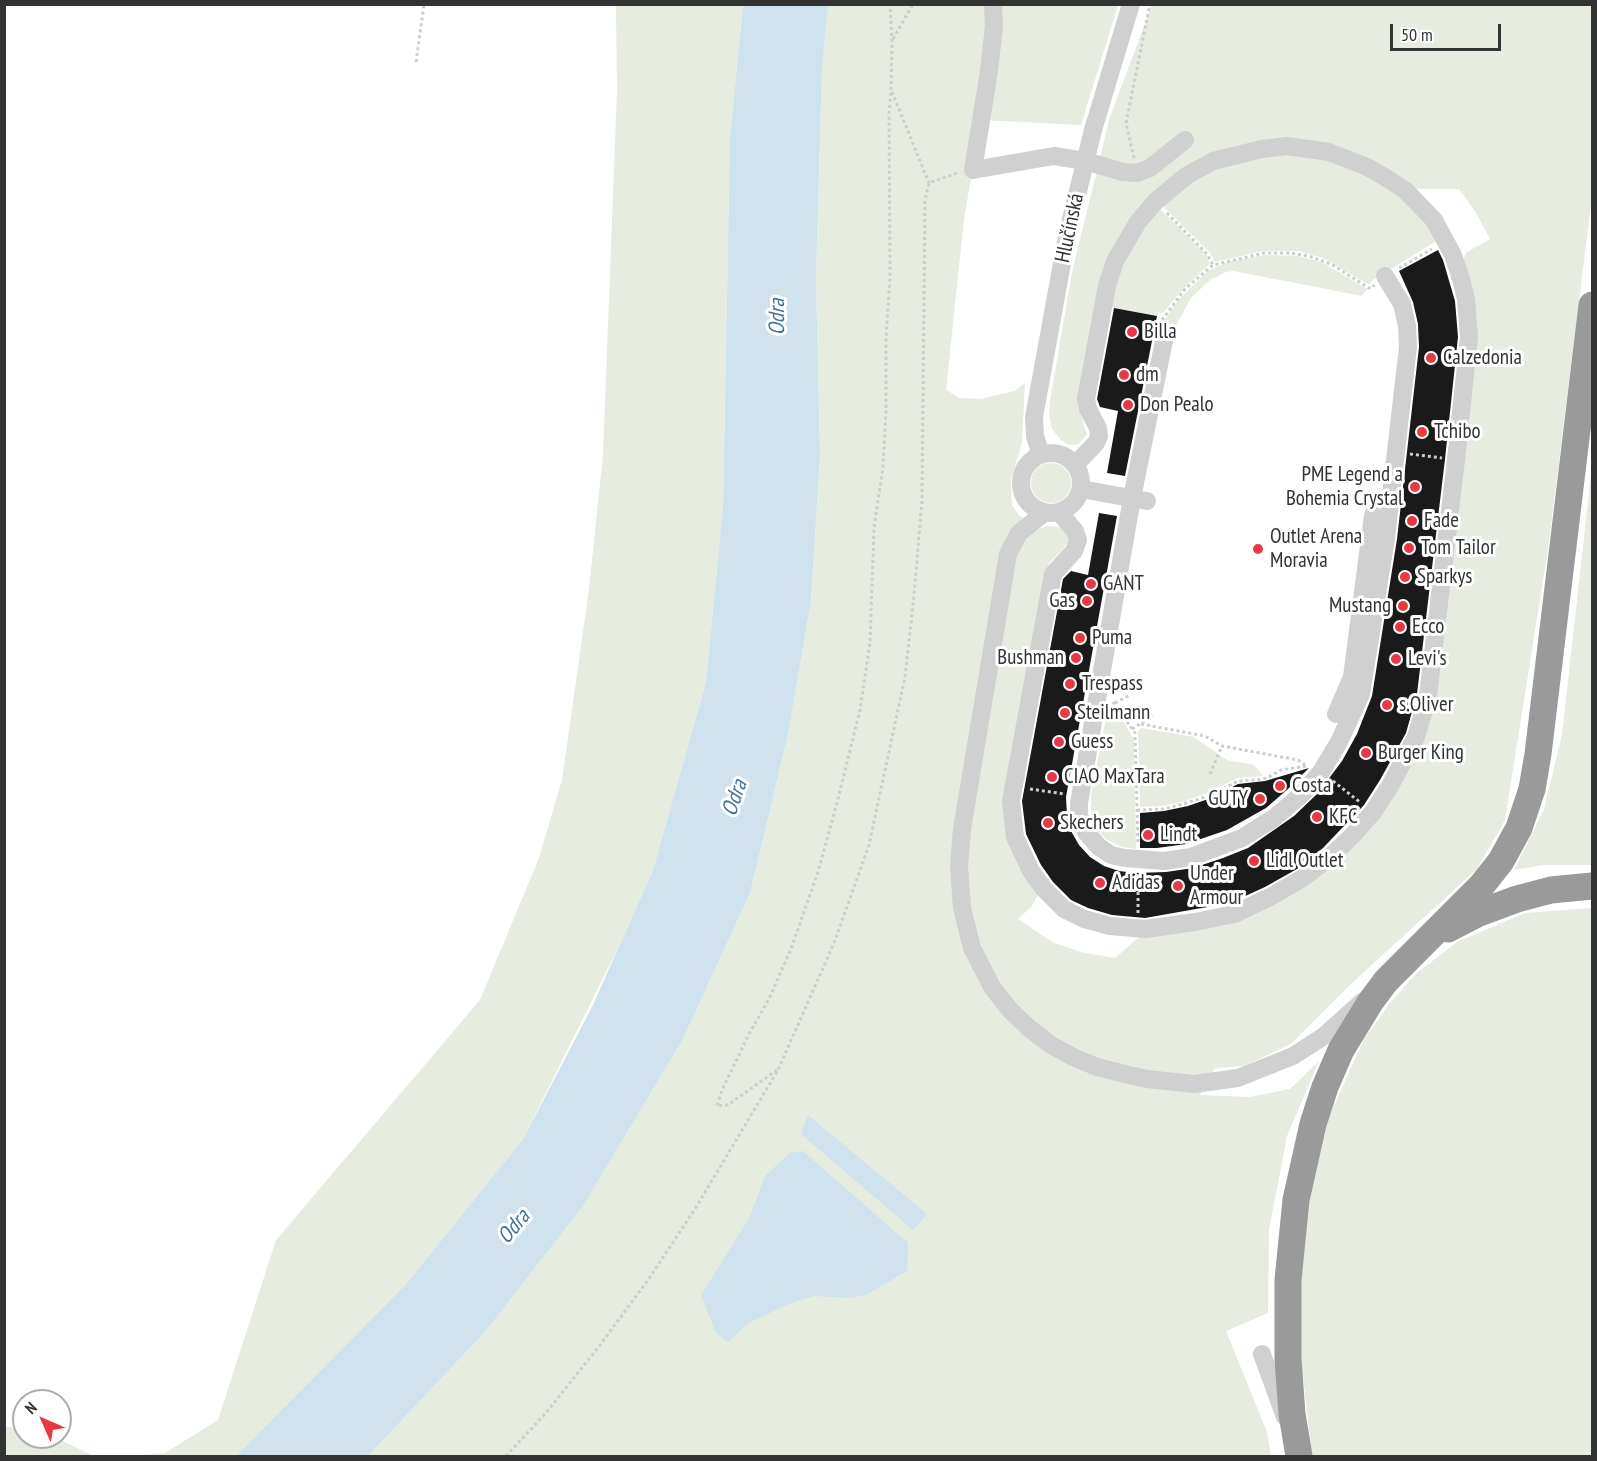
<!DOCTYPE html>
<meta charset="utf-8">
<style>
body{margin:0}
#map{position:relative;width:1597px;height:1461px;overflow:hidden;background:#fff;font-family:"PT Sans Narrow",sans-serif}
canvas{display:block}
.frame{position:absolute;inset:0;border:6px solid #333;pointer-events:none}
.north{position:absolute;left:12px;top:1389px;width:60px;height:60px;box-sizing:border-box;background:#fff;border:2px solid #adadad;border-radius:50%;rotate:315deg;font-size:16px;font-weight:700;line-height:24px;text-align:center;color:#333}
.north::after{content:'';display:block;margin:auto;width:21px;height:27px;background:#e63946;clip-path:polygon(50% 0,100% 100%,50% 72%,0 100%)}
.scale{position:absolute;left:1390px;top:24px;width:111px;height:27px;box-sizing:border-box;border:3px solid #333;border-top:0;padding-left:8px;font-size:18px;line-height:21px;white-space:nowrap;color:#333;-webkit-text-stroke:4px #fff;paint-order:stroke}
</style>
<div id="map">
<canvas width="1597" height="1461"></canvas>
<div class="frame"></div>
<div class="north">N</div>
<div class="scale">50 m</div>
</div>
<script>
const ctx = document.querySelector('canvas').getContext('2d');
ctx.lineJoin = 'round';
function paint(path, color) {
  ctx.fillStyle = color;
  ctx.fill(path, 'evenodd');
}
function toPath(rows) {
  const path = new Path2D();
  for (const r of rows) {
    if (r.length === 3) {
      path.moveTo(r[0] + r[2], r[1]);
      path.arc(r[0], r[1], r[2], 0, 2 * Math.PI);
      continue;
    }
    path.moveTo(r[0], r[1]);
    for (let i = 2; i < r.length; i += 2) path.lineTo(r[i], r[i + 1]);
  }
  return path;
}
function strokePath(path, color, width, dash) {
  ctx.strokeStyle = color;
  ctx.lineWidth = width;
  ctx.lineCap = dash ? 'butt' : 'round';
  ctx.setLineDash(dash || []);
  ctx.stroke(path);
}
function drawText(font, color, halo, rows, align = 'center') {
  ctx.font = font + ' "PT Sans Narrow",sans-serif';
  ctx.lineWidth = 6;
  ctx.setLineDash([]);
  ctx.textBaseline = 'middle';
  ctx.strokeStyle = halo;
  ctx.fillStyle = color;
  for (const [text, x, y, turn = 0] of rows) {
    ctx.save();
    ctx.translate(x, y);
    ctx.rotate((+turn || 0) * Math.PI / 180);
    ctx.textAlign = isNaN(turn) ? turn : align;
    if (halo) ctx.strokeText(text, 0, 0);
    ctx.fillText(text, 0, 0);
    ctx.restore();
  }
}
paint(toPath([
 [616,5,743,5,730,137,723,506,706,682,653,870,618,948,523,1139,407,1283,236,1456,129,1456,165,1453,218,1420,276,1240,480,1000,539,858,562,780,589,589,603,455,617,90],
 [828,5,1118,5,1081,125,981,120,964,219,946,390,960,398,980,399,1015,391,1025,383,1022,443,1011,479,1012,505,1019,515,1040,529,1046,526,1061,527,1069,538,1064,548,1049,563,1005,789,1038,895,1032,906,1018,919,1052,942,1084,953,1115,958,1139,937,1274,903,1412,763,1457,515,1463,259,1467,252,1490,239,1475,211,1459,189,1416,189,1310,142,1168,182,1094,317,1078,406,1087,434,1079,444,1069,445,1061,440,1052,429,1049,415,1050,401,1072,272,1110,117,1152,5,1592,5,1592,197,1548,549,1505,820,1477,869,1353,982,1291,1044,1244,1066,1215,1068,1200,1095,1250,1097,1290,1089,1319,1061,1287,1136,1269,1230,1268,1313,1226,1331,1267,1432,1271,1456,368,1456,485,1332,583,1206,683,1039,750,893,788,735,811,601,820,456,816,278,822,69],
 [1264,155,1294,155,1328,159,1373,177,1407,203,1428,226,1438,240,1373,280,1369,285,1323,258,1298,251,1263,251,1215,262,1209,252,1162,205,1185,186,1210,172,1225,165],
 [1160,209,1206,254,1210,264,1184,288,1163,313,1158,313,1157,316,1110,307,1117,278,1131,245],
 [1265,255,1299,256,1322,262,1367,289,1362,296,1234,271,1226,272,1210,280,1191,298,1174,329,1164,327,1165,319,1179,299,1208,271,1227,262],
 [1051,483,20],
 [1591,474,1592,865,1543,865,1514,870,1544,809,1562,735],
 [1114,705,1134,739,1136,849,1122,847,1106,839,1097,829,1091,815,1091,795,1108,708],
 [1141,728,1194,737,1227,760,1254,765,1263,776,1237,778,1208,793,1185,801,1163,806,1140,807,1138,731],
 [1592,908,1592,1456,1312,1456,1298,1332,1302,1242,1316,1163,1327,1121,1364,1039,1390,1003,1417,973,1457,942,1525,913],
 [4,1426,24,1430,24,1437,54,1437,94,1456,5,1456]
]), '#e6ecdf');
paint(toPath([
 [743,5,828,5,822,69,816,278,820,456,811,601,788,735,750,893,683,1039,583,1206,485,1332,368,1456,236,1456,407,1283,523,1139,592,1007,653,870,706,682,723,506,730,137],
 [808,1115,927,1214,913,1230,801,1134],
 [803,1151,908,1243,907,1271,866,1295,850,1298,814,1296,791,1303,748,1323,728,1342,716,1333,701,1295,750,1217,765,1176,790,1153]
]), '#cfe2ee');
paint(toPath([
 [1438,250,1443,260,1455,301,1458,337,1445,459,1417,694,1406,733,1380,780,1364,805,1323,848,1297,869,1265,887,1230,903,1145,918,1112,915,1088,908,1071,900,1053,882,1041,865,1026,834,1022,801,1063,579,1071,571,1088,575,1099,513,1117,516,1066,797,1067,815,1071,831,1079,845,1090,857,1104,866,1119,871,1136,873,1166,872,1193,868,1223,858,1248,848,1294,816,1318,793,1342,761,1357,734,1372,696,1397,539,1419,347,1418,324,1413,302,1399,271],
 [1114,308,1157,316,1125,476,1107,473,1118,411,1100,407,1097,399],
 [1309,768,1288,789,1266,808,1227,830,1186,844,1157,848,1140,848,1140,813,1164,811,1188,806,1211,798,1238,784,1265,781]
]), '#1a1a1a');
strokePath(toPath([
 [893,39,913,4],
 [416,62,424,4],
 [892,92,929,183],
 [1134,158,1126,123,1150,4],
 [1167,213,1207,254,1213,265],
 [1399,268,1432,249],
 [1162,320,1185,289,1213,265,1264,253,1291,253,1309,256,1331,264,1369,288,1372,288,1374,285],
 [1410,454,1442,458],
 [1113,702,1135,733,1138,844],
 [1115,703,1130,695],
 [1141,724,1205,736,1222,746,1298,760,1305,765],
 [1132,729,1153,716],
 [1210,774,1222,746],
 [1333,781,1361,803],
 [1030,789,1065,794],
 [1137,810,1164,809,1186,803,1209,796,1238,781,1256,780,1267,778,1281,770,1307,766],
 [1138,874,1138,913],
 [777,1070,728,1105,717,1106,722,1090,749,1034,769,999,791,949,818,872,838,799,860,710,870,643,874,528,883,467,886,410,886,340,890,276,889,113,891,91,892,40,890,4],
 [506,1456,545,1414,597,1349,648,1280,695,1209,778,1070,834,943,869,845,905,677,914,595,922,501,925,200,929,183,957,173]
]), '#cdcdcd', 3, [3, 3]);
strokePath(toPath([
 [993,4,994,26,989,71,973,170,1054,156,1085,161,1123,172,1137,173,1150,168,1185,140],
 [1165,336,1132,498,1079,803,1079,816,1086,832,1099,847,1111,855,1125,858,1164,861,1191,857,1242,838,1274,818,1302,794,1321,772,1339,742,1361,694,1386,538,1408,347,1407,326,1402,304,1385,276],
 [1051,483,30],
 [1041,455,1035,436,1034,417,1067,236,1093,130,1131,4],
 [1081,489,1147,501],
 [1059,512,1075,531,1078,540,1074,551,1053,574,1011,801,1015,837,1031,871,1044,889,1064,909,1084,919,1110,926,1145,929,1195,922,1234,914,1270,897,1303,878,1330,857,1353,835,1373,812,1390,786,1416,737,1428,696,1456,460,1469,337,1466,299,1461,279,1453,255,1434,220,1405,190,1383,176,1367,167,1329,152,1287,146,1262,149,1213,161,1186,176,1155,202,1138,222,1115,261,1107,286,1086,399,1088,409,1098,428,1099,436,1096,443,1075,465],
 [1044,513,1019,533,1008,554,962,829,959,866,962,908,972,948,992,987,1010,1010,1030,1029,1051,1045,1073,1057,1097,1067,1129,1075,1147,1079,1194,1084,1238,1078,1293,1056,1324,1036,1362,1002],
 [1336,714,1352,677,1373,515],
 [1262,1354,1285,1417]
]), '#d0d0d0', 18);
strokePath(toPath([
 [1448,929,1479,913,1517,899,1551,890,1592,886],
 [1299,1456,1292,1414,1288,1359,1288,1280,1296,1200,1313,1124,1325,1087,1341,1050,1371,1001,1386,981,1482,885,1501,861,1519,828,1532,789,1538,754,1592,305]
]), '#9a9a9a', 27);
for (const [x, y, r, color] of [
 [1132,332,6,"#e63946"],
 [1431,358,6,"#e63946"],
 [1124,375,6,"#e63946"],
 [1128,405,6,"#e63946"],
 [1422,432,6,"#e63946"],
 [1415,487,6,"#e63946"],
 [1412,521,6,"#e63946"],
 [1409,548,6,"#e63946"],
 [1258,549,6,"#e63946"],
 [1405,577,6,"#e63946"],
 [1091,584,6,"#e63946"],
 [1087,601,6,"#e63946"],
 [1403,606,6,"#e63946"],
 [1400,627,6,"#e63946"],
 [1080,638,6,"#e63946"],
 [1076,658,6,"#e63946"],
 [1396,659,6,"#e63946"],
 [1070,684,6,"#e63946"],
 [1387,705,6,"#e63946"],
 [1065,713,6,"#e63946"],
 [1059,742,6,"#e63946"],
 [1366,753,6,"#e63946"],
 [1052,777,6,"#e63946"],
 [1280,786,6,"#e63946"],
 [1260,799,6,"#e63946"],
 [1317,817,6,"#e63946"],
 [1048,823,6,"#e63946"],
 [1148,835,6,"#e63946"],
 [1254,861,6,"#e63946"],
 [1100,883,6,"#e63946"],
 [1178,886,6,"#e63946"]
]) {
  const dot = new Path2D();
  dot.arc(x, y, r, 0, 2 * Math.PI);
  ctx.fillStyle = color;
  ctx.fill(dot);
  strokePath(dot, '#fff', 2);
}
drawText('21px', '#333', '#fff', [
 ["Hlučínská",1070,228,-78]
]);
drawText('21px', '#333', '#fff', [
 ["Billa",1144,332],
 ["Calzedonia",1443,358],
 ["dm",1136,375],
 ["Don Pealo",1140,405],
 ["Tchibo",1434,432],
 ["PME Legend a",1403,475,"right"],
 ["Bohemia Crystal",1403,499,"right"],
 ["Fade",1424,521],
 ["Outlet Arena",1270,537],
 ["Moravia",1270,561],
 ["Tom Tailor",1421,548],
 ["Sparkys",1417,577],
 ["GANT",1103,584],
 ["Gas",1075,601,"right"],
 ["Mustang",1391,606,"right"],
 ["Ecco",1412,627],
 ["Puma",1092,638],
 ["Bushman",1064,658,"right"],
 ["Levi's",1408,659],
 ["Trespass",1082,684],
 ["s.Oliver",1399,705],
 ["Steilmann",1077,713],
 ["Guess",1071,742],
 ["Burger King",1378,753],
 ["CIAO MaxTara",1064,777],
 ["Costa",1292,786],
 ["GUTY",1248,799,"right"],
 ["KFC",1329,817],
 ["Skechers",1060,823],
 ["Lindt",1160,835],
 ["Lidl Outlet",1266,861],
 ["Under",1190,874],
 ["Armour",1190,898],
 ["Adidas",1112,883]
], 'left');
drawText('italic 22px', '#3f7597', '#fff', [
 ["Odra",778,317,-90],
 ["Odra",735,798,-71],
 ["Odra",514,1227,-50]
]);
</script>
